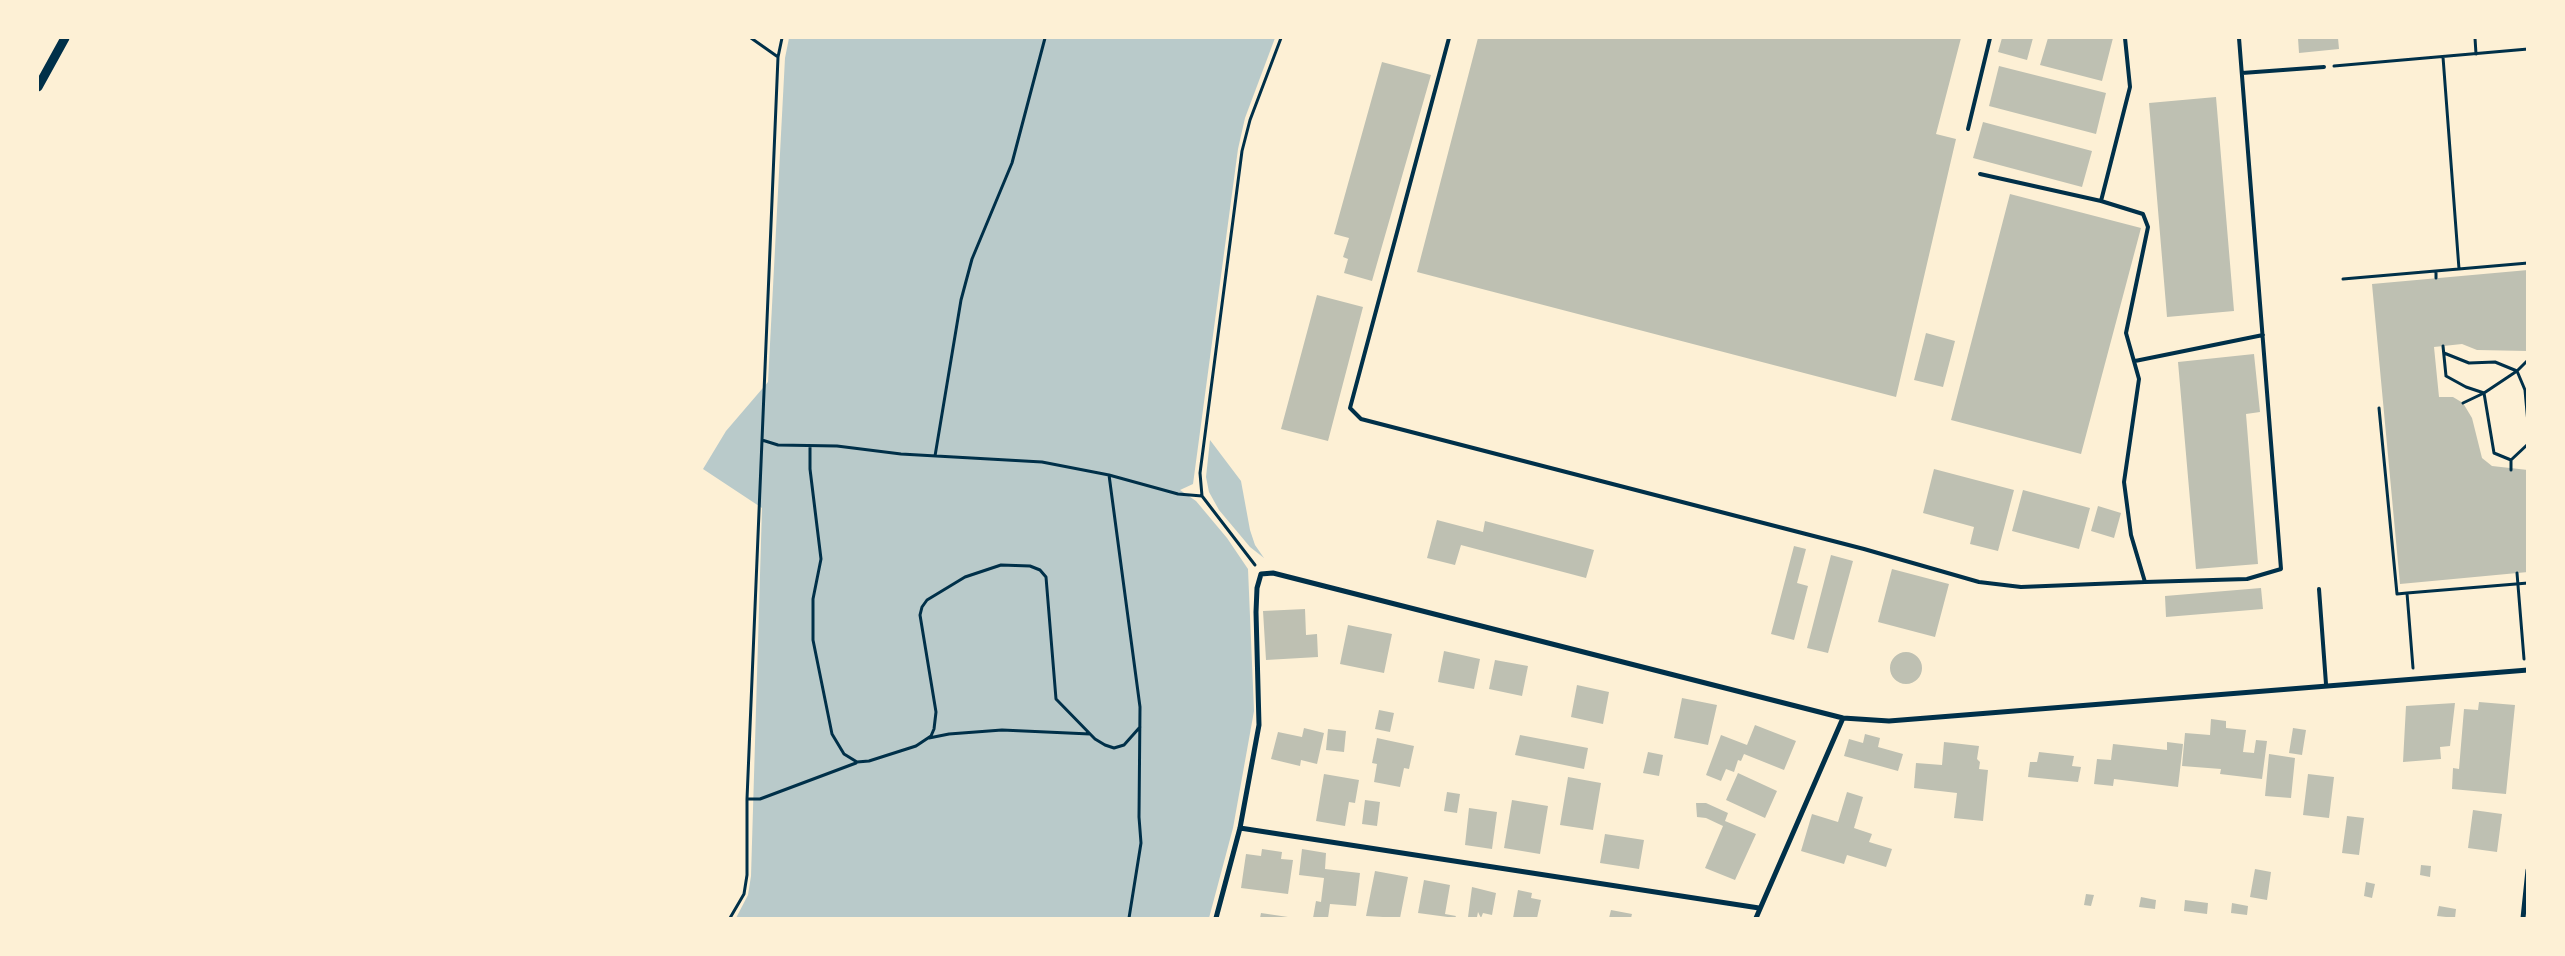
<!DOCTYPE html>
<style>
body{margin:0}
#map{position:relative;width:2565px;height:956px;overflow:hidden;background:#fdf0d5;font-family:Mulish,sans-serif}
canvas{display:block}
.frame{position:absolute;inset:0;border:39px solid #fdf0d5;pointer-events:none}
</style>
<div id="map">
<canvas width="2565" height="956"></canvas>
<div class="frame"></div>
</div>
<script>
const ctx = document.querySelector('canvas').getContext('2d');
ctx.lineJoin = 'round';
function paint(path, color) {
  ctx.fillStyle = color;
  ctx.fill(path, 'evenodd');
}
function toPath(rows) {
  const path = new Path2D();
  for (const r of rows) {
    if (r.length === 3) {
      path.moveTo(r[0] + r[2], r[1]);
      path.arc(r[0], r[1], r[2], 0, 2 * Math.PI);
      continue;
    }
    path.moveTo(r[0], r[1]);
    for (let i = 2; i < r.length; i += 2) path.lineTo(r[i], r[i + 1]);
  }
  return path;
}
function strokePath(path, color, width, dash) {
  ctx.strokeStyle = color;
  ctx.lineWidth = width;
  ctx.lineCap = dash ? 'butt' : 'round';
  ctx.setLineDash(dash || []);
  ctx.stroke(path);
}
paint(toPath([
 [789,38,1275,38,1245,118,1238,149,1193,484,1180,490,1196,501,1227,538,1248,569,1254,711,1233,828,1209,918,736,918,748,895,751,876,762,508,703,469,726,431,768,382,785,58],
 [1210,440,1241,481,1250,530,1255,545,1264,558,1250,547,1219,510,1209,492,1206,477]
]), '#b9caca');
paint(toPath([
 [1478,38,1961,38,1936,134,1956,139,1896,397,1417,272],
 [2002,38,2033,38,2027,60,1998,52],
 [2048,38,2113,38,2102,81,2040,65],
 [2298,38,2338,38,2339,49,2299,53],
 [1382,62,1431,75,1372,281,1344,273,1348,259,1343,257,1349,238,1334,234],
 [1999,66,2106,93,2096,134,1989,106],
 [2216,97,2234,311,2167,317,2149,103],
 [1983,122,2092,151,2082,187,1973,158],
 [2010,194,2141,228,2081,454,1951,420],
 [2528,270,2528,351,2477,350,2462,344,2434,347,2439,397,2453,397,2463,403,2472,418,2482,458,2492,466,2528,470,2528,572,2400,584,2372,284],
 [1317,295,1363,307,1328,441,1281,429],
 [1926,333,1955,341,1943,387,1914,380],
 [2254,354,2260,412,2246,414,2258,564,2196,569,2178,362],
 [1934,469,2014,490,1998,551,1970,544,1974,527,1923,513],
 [2023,490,2090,508,2079,549,2012,531],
 [2098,506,2121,513,2114,538,2091,531],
 [1437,520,1483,532,1485,521,1594,550,1586,578,1461,545,1455,565,1427,558],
 [1794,546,1806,549,1797,583,1808,586,1794,640,1771,634],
 [1831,555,1853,561,1828,653,1807,648],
 [1892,569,1949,584,1935,637,1878,622],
 [2261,588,2263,609,2166,617,2165,596],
 [1305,609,1306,635,1317,634,1318,657,1266,660,1263,611],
 [1348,625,1392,634,1384,673,1340,664],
 [1444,651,1480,659,1474,689,1438,682],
 [1906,668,16],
 [1495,660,1528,666,1522,696,1489,689],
 [1577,685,1609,692,1603,724,1571,717],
 [1682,698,1717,705,1708,745,1674,738],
 [2479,702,2515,705,2506,794,2452,789,2453,768,2459,769,2464,709,2478,710],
 [2455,703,2450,746,2440,747,2441,759,2403,762,2406,706],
 [1379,710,1394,713,1390,732,1375,729],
 [2211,719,2226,721,2226,728,2246,730,2243,752,2254,753,2256,740,2267,741,2262,779,2220,774,2221,769,2182,766,2185,733,2210,735],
 [1755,725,1796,741,1784,770,1744,754,1741,761,1738,760,1734,772,1726,769,1721,781,1706,775,1721,735,1747,745],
 [1304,728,1324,733,1317,764,1301,760,1300,766,1271,759,1278,732,1302,737],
 [2293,728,2306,730,2302,755,2289,753],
 [1328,729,1346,731,1344,752,1326,750],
 [1865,734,1880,738,1878,747,1903,754,1898,771,1844,756,1849,739,1863,743],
 [1520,735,1588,748,1584,769,1515,755],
 [1377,738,1414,746,1409,769,1404,768,1400,787,1374,782,1377,764,1372,763],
 [1944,742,1979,746,1977,759,1980,762,1979,769,1988,770,1983,821,1954,818,1957,793,1914,788,1916,763,1942,765],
 [2167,742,2183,744,2178,787,2114,779,2113,786,2094,784,2097,759,2111,760,2113,744,2167,750],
 [1648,752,1663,755,1659,776,1643,773],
 [2039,752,2074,756,2072,766,2081,767,2078,782,2028,777,2030,762,2037,762],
 [2269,754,2295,758,2291,798,2265,796],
 [1738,773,1777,791,1765,818,1726,800],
 [1324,774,1359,780,1355,803,1349,802,1345,826,1316,821],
 [2308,774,2334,777,2329,818,2303,815],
 [1568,777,1601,783,1593,830,1560,825],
 [1447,792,1460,794,1457,813,1444,811],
 [1847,792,1863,797,1854,828,1872,834,1869,842,1892,849,1886,867,1847,855,1844,864,1801,851,1812,814,1838,822],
 [1365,800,1380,802,1377,826,1362,824],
 [1512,800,1548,806,1540,854,1504,848],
 [1696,803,1706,803,1728,813,1725,821,1756,834,1735,880,1705,868,1723,826,1706,818,1697,817],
 [1469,808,1497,812,1492,849,1465,845],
 [2473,810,2502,814,2497,852,2468,848],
 [2347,816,2364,818,2359,855,2342,853],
 [1605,834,1644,840,1639,869,1600,863],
 [1262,849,1282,852,1281,859,1293,860,1288,894,1241,888,1246,854,1261,856],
 [1302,849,1326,853,1325,869,1360,873,1356,906,1330,904,1328,918,1313,918,1316,901,1321,902,1324,878,1299,875],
 [2421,865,2431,866,2430,877,2420,875],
 [2255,869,2271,872,2267,900,2250,897],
 [1375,871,1408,877,1400,918,1366,916],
 [1424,880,1450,885,1445,914,1456,916,1455,918,1418,913],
 [2366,882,2375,884,2372,898,2364,896],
 [1472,887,1496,893,1492,915,1483,913,1481,918,1478,912,1477,917,1468,917],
 [1518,890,1532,893,1531,898,1541,900,1537,918,1513,918],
 [2086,894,2094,895,2091,906,2084,905],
 [2141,897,2156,900,2155,909,2139,907],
 [2185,900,2208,903,2207,914,2184,911],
 [2232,903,2248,906,2247,915,2231,913],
 [2439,906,2456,909,2455,918,2437,916],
 [1611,910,1632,914,1631,918,1609,918],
 [1261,913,1288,917,1288,918,1260,918]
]), '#bec0b2');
strokePath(toPath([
 [751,38,778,57],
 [2475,38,2476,54],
 [2443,57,2459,269],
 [2334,66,2528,49],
 [2436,271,2436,278],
 [2343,279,2528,263],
 [2443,346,2446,376,2466,387,2484,393,2494,453,2511,460,2528,444],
 [2444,353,2469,363,2495,362,2517,371,2525,390,2528,423],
 [2463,403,2484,393,2517,371,2528,360],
 [2379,408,2397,594,2407,593,2413,668],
 [762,440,778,445,837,446,901,454,1042,462,1109,475,1178,494,1202,496],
 [810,446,810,469,821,559,813,599,813,640,832,734,844,754,857,762,869,761,916,746,931,736,934,729,936,712,920,615,922,607,927,600,965,577,1001,565,1030,566,1040,570,1046,577,1056,699,1095,739,1105,745,1114,748,1124,745,1140,727],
 [935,456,961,300,972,259,1012,163,1045,38],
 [2511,460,2511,470],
 [1109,475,1140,707,1139,817,1141,843,1129,918],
 [1255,565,1202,496,1200,473,1242,151,1250,120,1281,38],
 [2517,573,2524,659],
 [2407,593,2528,583],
 [929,738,949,734,1002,730,1090,734],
 [747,799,760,799,856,763],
 [730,918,744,894,747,875,747,799,762,440,778,57,782,38]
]), '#003049', 3);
strokePath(toPath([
 [1449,38,1350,408,1361,419,1864,549,1979,582,2021,587,2145,582],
 [2242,73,2324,67],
 [1968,129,1990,38],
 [1980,174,2101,201,2143,214,2148,227,2126,333,2139,379,2124,482,2131,535,2145,582,2247,579,2281,569,2239,38],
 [2101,201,2130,87,2125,38],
 [2135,361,2263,335],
 [2319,589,2326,684]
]), '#003049', 4);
strokePath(toPath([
 [1240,828,1759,908],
 [1216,918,1240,828,1259,725,1256,612,1257,588,1261,574,1273,573,1843,718,1889,721,2528,670],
 [1756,918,1843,718],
 [2523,918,2528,870]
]), '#003049', 5);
strokePath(toPath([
 [38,87,65,38]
]), '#003049', 9);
</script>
